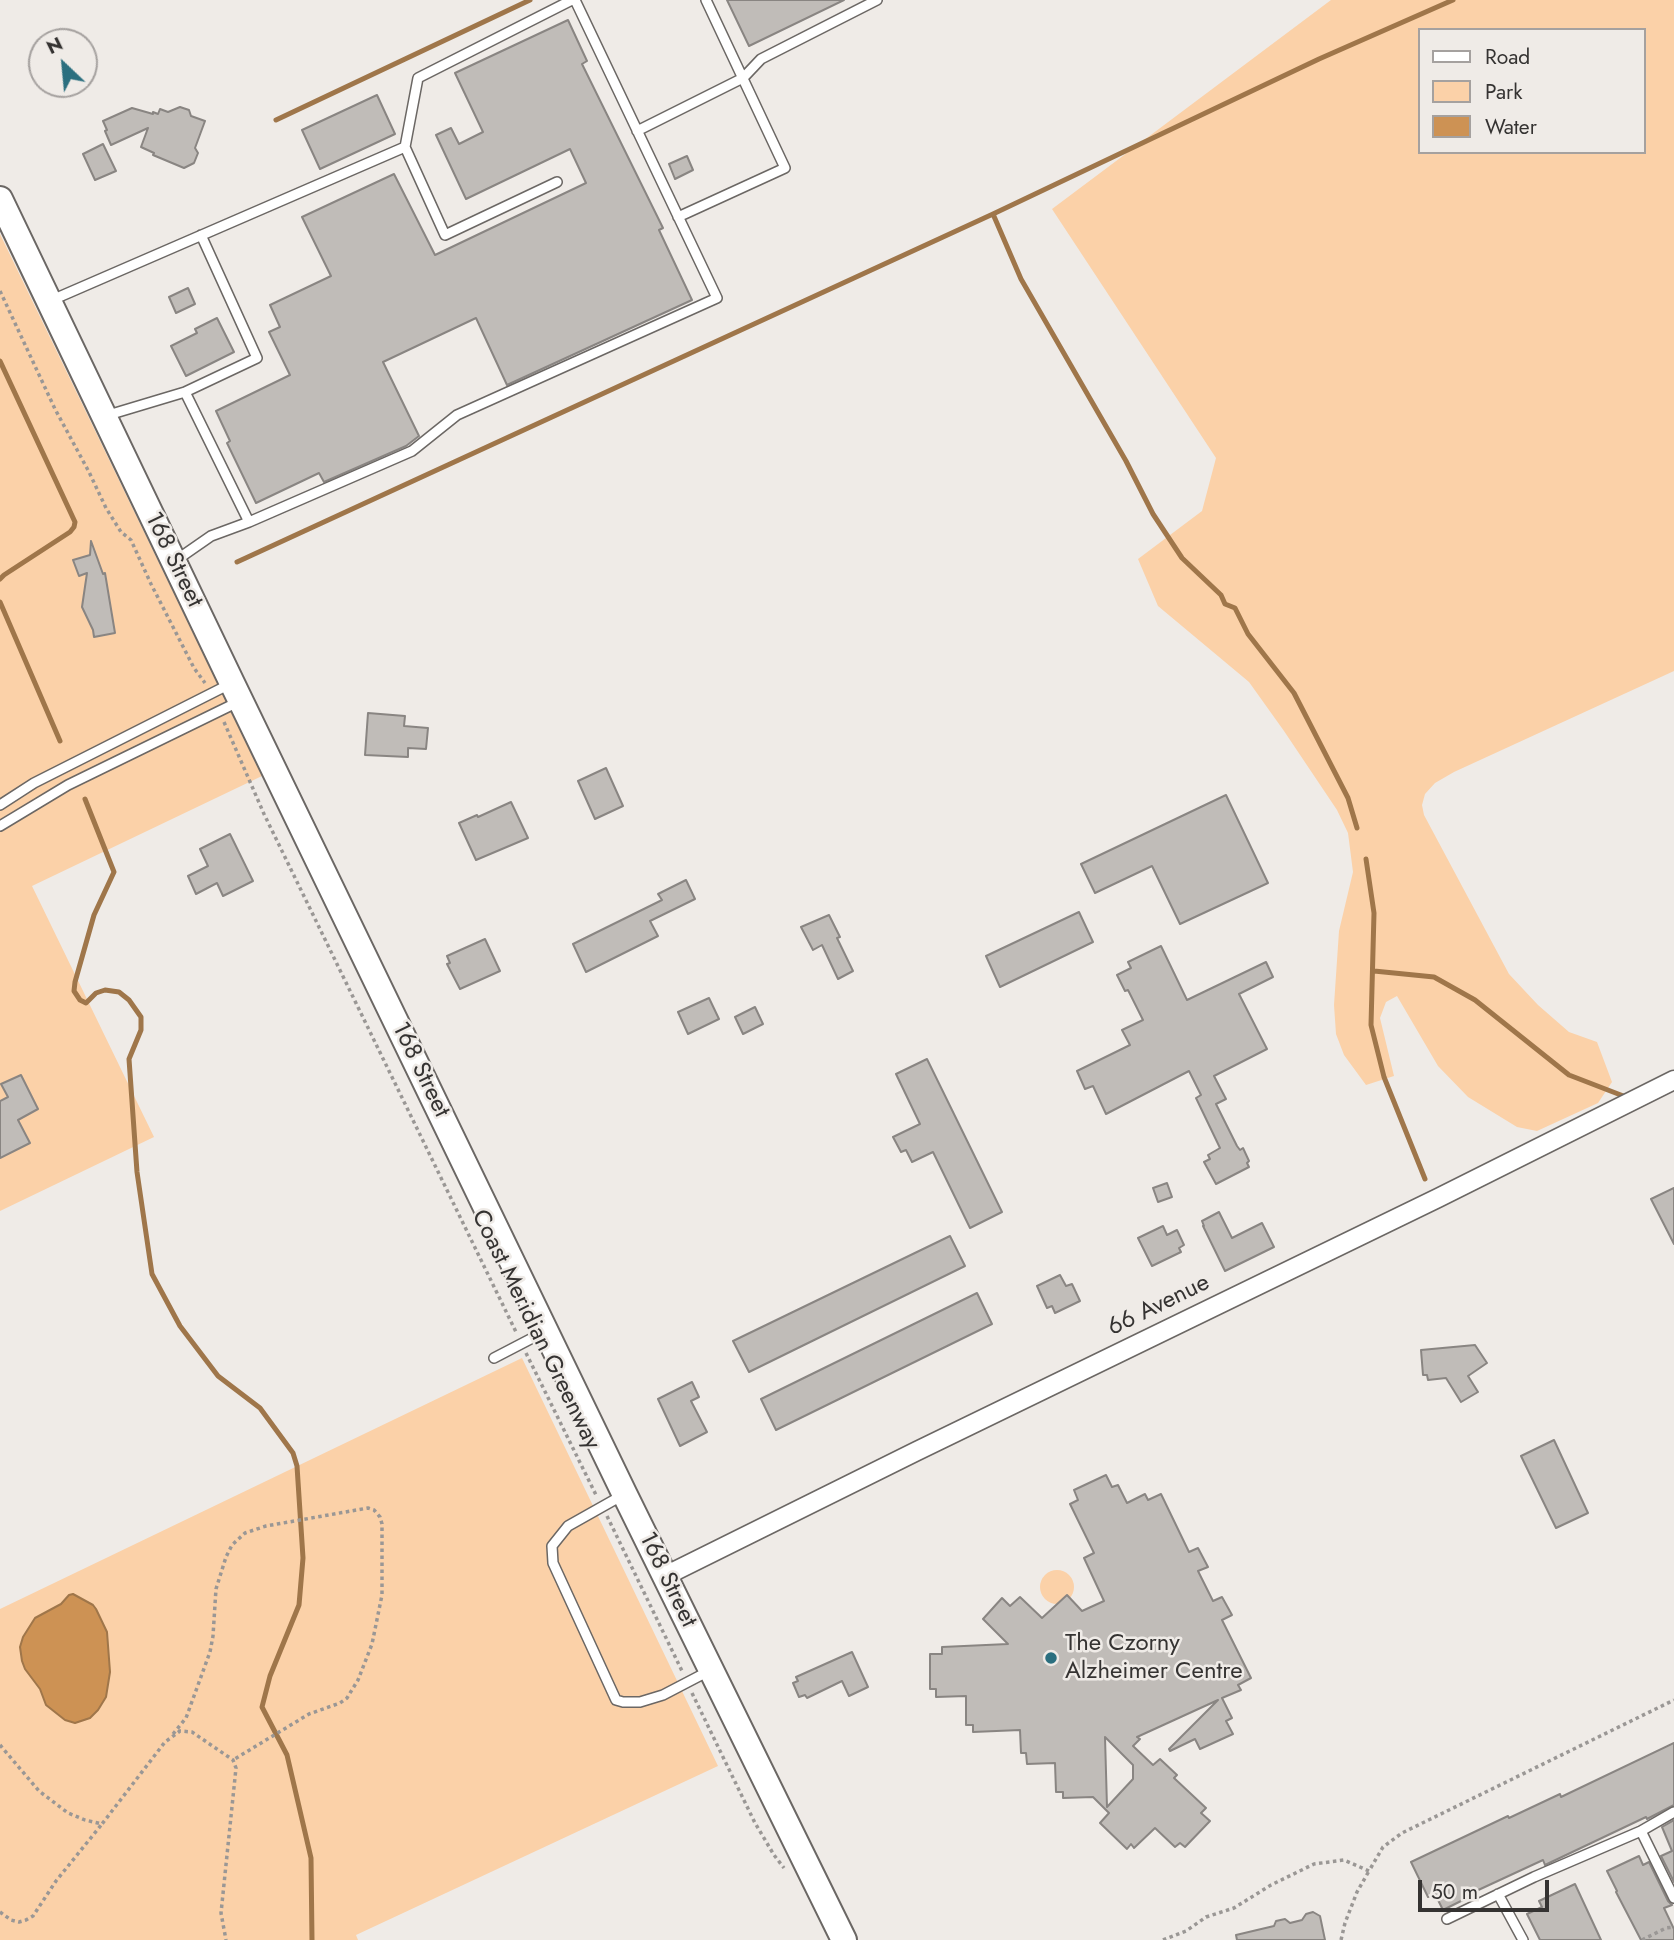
<!DOCTYPE html>
<style>
body{margin:0}
#map{position:relative;width:1674px;height:1940px;overflow:hidden;background:#efebe7;font-family:Jost,sans-serif}
canvas{display:block}
.legend{position:absolute;left:1418px;top:28px;width:228px;height:126px;box-sizing:border-box;background:#efebe7;border:2px solid #a5a19f;margin:0;padding:9px 12px;list-style:none;font-size:21px;color:#353332}
.legend li{display:flex;align-items:center;gap:14px;height:35px}
.legend b{width:35px;border:2px solid #a5a19f}
.north{position:absolute;left:28px;top:28px;width:70px;height:70px;box-sizing:border-box;background:#efebe7;border:2px solid #a5a19f;border-radius:50%;rotate:334deg;font-size:19px;font-weight:700;line-height:28px;text-align:center;color:#353332}
.north::after{content:'';display:block;margin:auto;width:24px;height:32px;background:#2b6f7f;clip-path:polygon(50% 0,100% 100%,50% 72%,0 100%)}
.scale{position:absolute;left:1418px;top:1880px;width:131px;height:32px;box-sizing:border-box;border:4px solid #353332;border-top:0;padding-left:9px;font-size:21px;line-height:24px;white-space:nowrap;color:#353332;-webkit-text-stroke:5px #efebe7;paint-order:stroke}
</style>
<div id="map">
<canvas width="1674" height="1940"></canvas>
<ul class="legend">
<li><b style="height:9px;background:#fff"></b>Road</li>
<li><b style="height:19px;background:#fbd1a8"></b>Park</li>
<li><b style="height:19px;background:#cd9254"></b>Water</li>
</ul>
<div class="north">N</div>
<div class="scale">50 m</div>
</div>
<script>
const ctx = document.querySelector('canvas').getContext('2d');
ctx.lineJoin = 'round';
function paint(path, color) {
  ctx.fillStyle = color;
  ctx.fill(path, 'evenodd');
}
function toPath(rows) {
  const path = new Path2D();
  for (const r of rows) {
    if (r.length === 3) {
      path.moveTo(r[0] + r[2], r[1]);
      path.arc(r[0], r[1], r[2], 0, 2 * Math.PI);
      continue;
    }
    path.moveTo(r[0], r[1]);
    for (let i = 2; i < r.length; i += 2) path.lineTo(r[i], r[i + 1]);
  }
  return path;
}
function strokePath(path, color, width, dash) {
  ctx.strokeStyle = color;
  ctx.lineWidth = width;
  ctx.lineCap = dash ? 'butt' : 'round';
  ctx.setLineDash(dash || []);
  ctx.stroke(path);
}
function drawText(font, color, halo, rows, align = 'center') {
  ctx.font = font + ' Jost,sans-serif';
  ctx.lineWidth = 5;
  ctx.setLineDash([]);
  ctx.textBaseline = 'middle';
  ctx.strokeStyle = halo;
  ctx.fillStyle = color;
  for (const [text, x, y, turn = 0] of rows) {
    ctx.save();
    ctx.translate(x, y);
    ctx.rotate((+turn || 0) * Math.PI / 180);
    ctx.textAlign = isNaN(turn) ? turn : align;
    if (halo) ctx.strokeText(text, 0, 0);
    ctx.fillText(text, 0, 0);
    ctx.restore();
  }
}
paint(toPath([
 [1331,0,1674,0,1674,671,1454,772,1435,783,1425,794,1422,805,1424,815,1509,974,1538,1005,1569,1032,1597,1042,1612,1082,1598,1103,1537,1131,1517,1127,1468,1097,1438,1066,1397,996,1386,1002,1380,1018,1394,1076,1366,1085,1344,1055,1336,1034,1334,1005,1339,931,1353,872,1348,833,1337,810,1284,731,1249,682,1158,606,1138,559,1202,511,1216,458,1052,209],
 [1420,30,1644,30,1644,152,1420,152],
 [0,234,262,776,32,886,154,1137,0,1211],
 [522,1358,718,1766,356,1935,358,1940,0,1940,0,1609],
 [1057,1587,17]
]), '#fbd1a8');
const water = toPath([
 [73,1594,93,1605,96,1609,107,1632,110,1672,106,1697,98,1710,90,1718,75,1723,65,1720,46,1705,40,1689,25,1669,22,1661,20,1647,23,1637,35,1618,61,1604,69,1595,73,1594]
]);
paint(water, '#cd9254');
strokePath(water, '#9f764a', 2);
strokePath(toPath([
 [276,120,530,0],
 [993,214,1021,279,1126,461,1153,514,1182,558,1221,595,1225,604,1235,608,1248,634,1294,693,1348,798,1357,828],
 [0,361,75,522,74,527,70,532,4,575,0,579],
 [237,562,993,214,1319,59,1453,0],
 [0,602,60,741],
 [85,799,114,872,94,915,75,982,74,991,80,1000,86,1003,96,993,105,990,119,992,129,1000,141,1017,141,1030,129,1059,137,1172,152,1274,180,1326,218,1376,260,1408,293,1453,297,1466,303,1558,299,1605,270,1676,262,1707,287,1755,311,1858,312,1940],
 [1366,859,1374,913,1371,1025,1384,1077,1425,1179],
 [1374,971,1434,977,1475,1000,1569,1075,1626,1097]
]), '#9f764a', 5);
const building = toPath([
 [727,0,844,0,749,46,727,0],
 [568,20,587,61,582,64,663,228,659,230,692,300,507,385,476,318,383,362,419,436,406,446,324,482,319,473,256,503,227,443,230,441,216,411,290,375,269,332,280,327,270,305,331,276,302,217,394,174,435,255,586,183,570,149,466,199,436,135,451,128,459,144,483,132,455,73,568,20],
 [377,95,395,134,320,169,302,130,377,95],
 [180,107,189,110,191,116,205,121,195,148,198,153,194,163,184,168,153,155,154,153,141,147,148,128,111,145,105,131,107,130,103,121,132,108,153,114,153,112,158,114,160,109,168,112,180,107],
 [103,144,116,171,95,180,83,154,103,144],
 [687,156,693,170,675,179,669,164,687,156],
 [188,288,195,304,176,313,169,297,188,288],
 [217,318,234,352,186,376,171,346,197,333,195,329,217,318],
 [91,541,103,574,105,573,115,633,94,637,93,630,82,607,87,573,79,576,73,560,90,555,91,541],
 [368,713,405,716,404,726,428,728,426,749,408,748,408,757,365,755,368,713],
 [606,768,623,806,595,819,578,781,606,768],
 [1226,795,1268,883,1180,924,1152,866,1095,893,1081,864,1226,795],
 [511,802,528,838,476,860,459,823,477,815,478,817,511,802],
 [230,834,253,881,223,896,217,883,196,894,188,876,208,866,200,849,230,834],
 [686,880,695,899,650,921,658,936,586,972,573,944,662,900,658,894,686,880],
 [1079,912,1093,942,1000,987,986,956,1079,912],
 [829,915,840,937,837,938,853,971,838,979,822,945,813,950,801,927,829,915],
 [485,939,500,971,460,989,447,964,450,963,447,956,485,939],
 [1161,946,1187,1000,1266,962,1273,977,1239,994,1267,1049,1214,1076,1226,1099,1216,1104,1237,1146,1240,1150,1243,1148,1249,1161,1247,1163,1249,1167,1216,1184,1204,1162,1210,1159,1208,1155,1220,1148,1196,1098,1201,1095,1189,1071,1106,1114,1093,1086,1085,1089,1077,1071,1130,1045,1122,1030,1143,1020,1128,990,1125,991,1117,975,1131,968,1128,962,1161,946],
 [709,998,719,1019,688,1034,678,1012,709,998],
 [755,1007,763,1024,743,1034,735,1017,755,1007],
 [927,1059,1002,1212,970,1228,933,1152,912,1162,906,1150,901,1152,893,1137,920,1124,896,1074,927,1059],
 [21,1075,38,1109,18,1120,30,1143,0,1158,0,1101,8,1097,1,1084,21,1075],
 [1167,1183,1172,1197,1158,1202,1153,1188,1167,1183],
 [1674,1188,1674,1244,1651,1199,1674,1188],
 [1219,1212,1232,1238,1262,1223,1274,1247,1225,1271,1203,1226,1204,1226,1202,1221,1219,1212],
 [1163,1226,1167,1235,1177,1230,1184,1245,1179,1248,1181,1252,1152,1266,1138,1238,1163,1226],
 [950,1236,965,1266,749,1372,733,1341,950,1236],
 [1060,1275,1066,1286,1072,1284,1080,1301,1055,1313,1052,1306,1047,1308,1037,1286,1060,1275],
 [977,1293,992,1324,776,1430,761,1399,977,1293],
 [1475,1345,1487,1363,1468,1376,1478,1392,1461,1402,1446,1378,1428,1380,1427,1375,1423,1375,1421,1350,1475,1345],
 [692,1382,699,1397,691,1401,707,1432,680,1446,658,1399,692,1382],
 [1554,1440,1588,1513,1556,1528,1521,1456,1554,1440],
 [1106,1475,1112,1487,1118,1485,1127,1503,1145,1494,1148,1500,1161,1494,1189,1552,1198,1548,1208,1567,1198,1571,1213,1601,1222,1597,1232,1615,1222,1620,1251,1678,1238,1685,1241,1690,1222,1698,1232,1718,1226,1721,1233,1734,1200,1749,1195,1739,1170,1751,1169,1749,1218,1700,1137,1737,1140,1739,1133,1746,1153,1765,1160,1759,1177,1775,1174,1778,1206,1808,1201,1813,1210,1821,1185,1847,1180,1843,1175,1847,1155,1828,1134,1848,1131,1844,1127,1849,1100,1823,1109,1813,1093,1797,1063,1798,1063,1792,1056,1792,1055,1763,1027,1764,1026,1753,1021,1753,1020,1730,973,1732,973,1725,966,1725,966,1696,936,1697,936,1689,930,1689,930,1654,942,1654,942,1647,1008,1644,983,1619,1002,1598,1010,1606,1020,1597,1042,1618,1067,1595,1082,1611,1104,1601,1084,1558,1094,1553,1070,1504,1078,1500,1074,1490,1106,1475],
 [1105,1737,1133,1765,1133,1779,1107,1807,1105,1737],
 [852,1652,868,1687,849,1696,842,1681,807,1698,805,1695,799,1697,793,1683,798,1681,796,1677,852,1652],
 [1674,1743,1674,1805,1647,1819,1646,1817,1545,1865,1543,1860,1474,1892,1475,1894,1443,1910,1435,1894,1428,1897,1411,1862,1508,1816,1509,1818,1560,1794,1561,1797,1674,1743],
 [1674,1820,1674,1882,1661,1856,1672,1851,1662,1827,1674,1820],
 [1639,1856,1643,1865,1649,1862,1668,1901,1672,1905,1664,1908,1674,1929,1674,1940,1641,1940,1616,1892,1617,1891,1607,1871,1639,1856],
 [1575,1884,1601,1940,1540,1940,1527,1914,1542,1907,1539,1901,1575,1884],
 [1313,1912,1320,1916,1325,1940,1237,1940,1236,1935,1274,1926,1276,1921,1285,1919,1290,1923,1302,1920,1306,1914,1313,1912]
]);
paint(building, '#c0bcb8');
strokePath(building, '#898582', 2);
const service = toPath([
 [637,131,743,78,761,59,877,0],
 [405,147,445,235,557,182],
 [678,217,785,168,706,0],
 [52,300,405,147,418,78,572,0],
 [185,392,257,358,201,235],
 [105,416,185,392,249,522],
 [175,561,211,536,249,522,412,451,457,415,717,298,575,0],
 [0,805,34,783,230,684],
 [0,826,68,785,240,701],
 [494,1358,544,1332],
 [623,1495,568,1526,552,1546,553,1563,616,1700,623,1702,640,1702,663,1695,709,1671],
 [1641,1831,1674,1898],
 [1498,1894,1523,1940],
 [1447,1919,1534,1877,1641,1831,1674,1812]
]);
const minor = toPath([
 [665,1576,917,1451,1438,1198,1674,1080]
]);
const secondary = toPath([
 [0,199,232,683,625,1495,844,1940]
]);
strokePath(service, '#6b6764', 12);
strokePath(minor, '#6b6764', 21);
strokePath(secondary, '#6b6764', 28);
strokePath(toPath([
 [0,291,55,409,89,472,106,508,121,532,131,540,151,584,194,668,205,683],
 [224,722,264,814,517,1334],
 [526,1353,597,1497],
 [607,1516,683,1673],
 [692,1693,755,1823,774,1855,784,1868],
 [173,1734,186,1718,210,1652,213,1636,216,1589,226,1557,232,1545,245,1533,266,1526,368,1508,374,1510,380,1517,382,1524,382,1595,372,1644,358,1680,347,1698,340,1703,309,1714,233,1760],
 [0,1745,39,1791,68,1813,85,1820,102,1824,165,1742,180,1731,192,1732,233,1760,236,1768,221,1913,226,1940],
 [0,1912,11,1920,19,1922,26,1920,33,1916,56,1881,102,1824],
 [1163,1940,1186,1931,1206,1917,1234,1908,1271,1885,1314,1864,1344,1860,1369,1871,1383,1847,1402,1833,1674,1700],
 [1341,1940,1345,1923,1357,1892,1369,1871],
 [1642,1940,1666,1928,1674,1927]
]), '#9a9795', 3.5, [3.5, 3.5]);
strokePath(service, '#fff', 9);
strokePath(minor, '#fff', 18);
strokePath(secondary, '#fff', 24);
for (const [x, y, r, color] of [
 [1051,1658,7,"#2b6f7f"]
]) {
  const dot = new Path2D();
  dot.arc(x, y, r, 0, 2 * Math.PI);
  ctx.fillStyle = color;
  ctx.fill(dot);
  strokePath(dot, '#efebe7', 2.5);
}
drawText('24px', '#353332', '#efebe7', [
 ["168 Street",173,560,64],
 ["168 Street",420,1070,64],
 ["66 Avenue",1159,1306,-26],
 ["Coast Meridian Greenway",535,1330,64],
 ["168 Street",667,1580,64]
]);
drawText('24px', '#353332', '#efebe7', [
 ["The Czorny",1065,1644],
 ["Alzheimer Centre",1065,1672]
], 'left');
</script>
